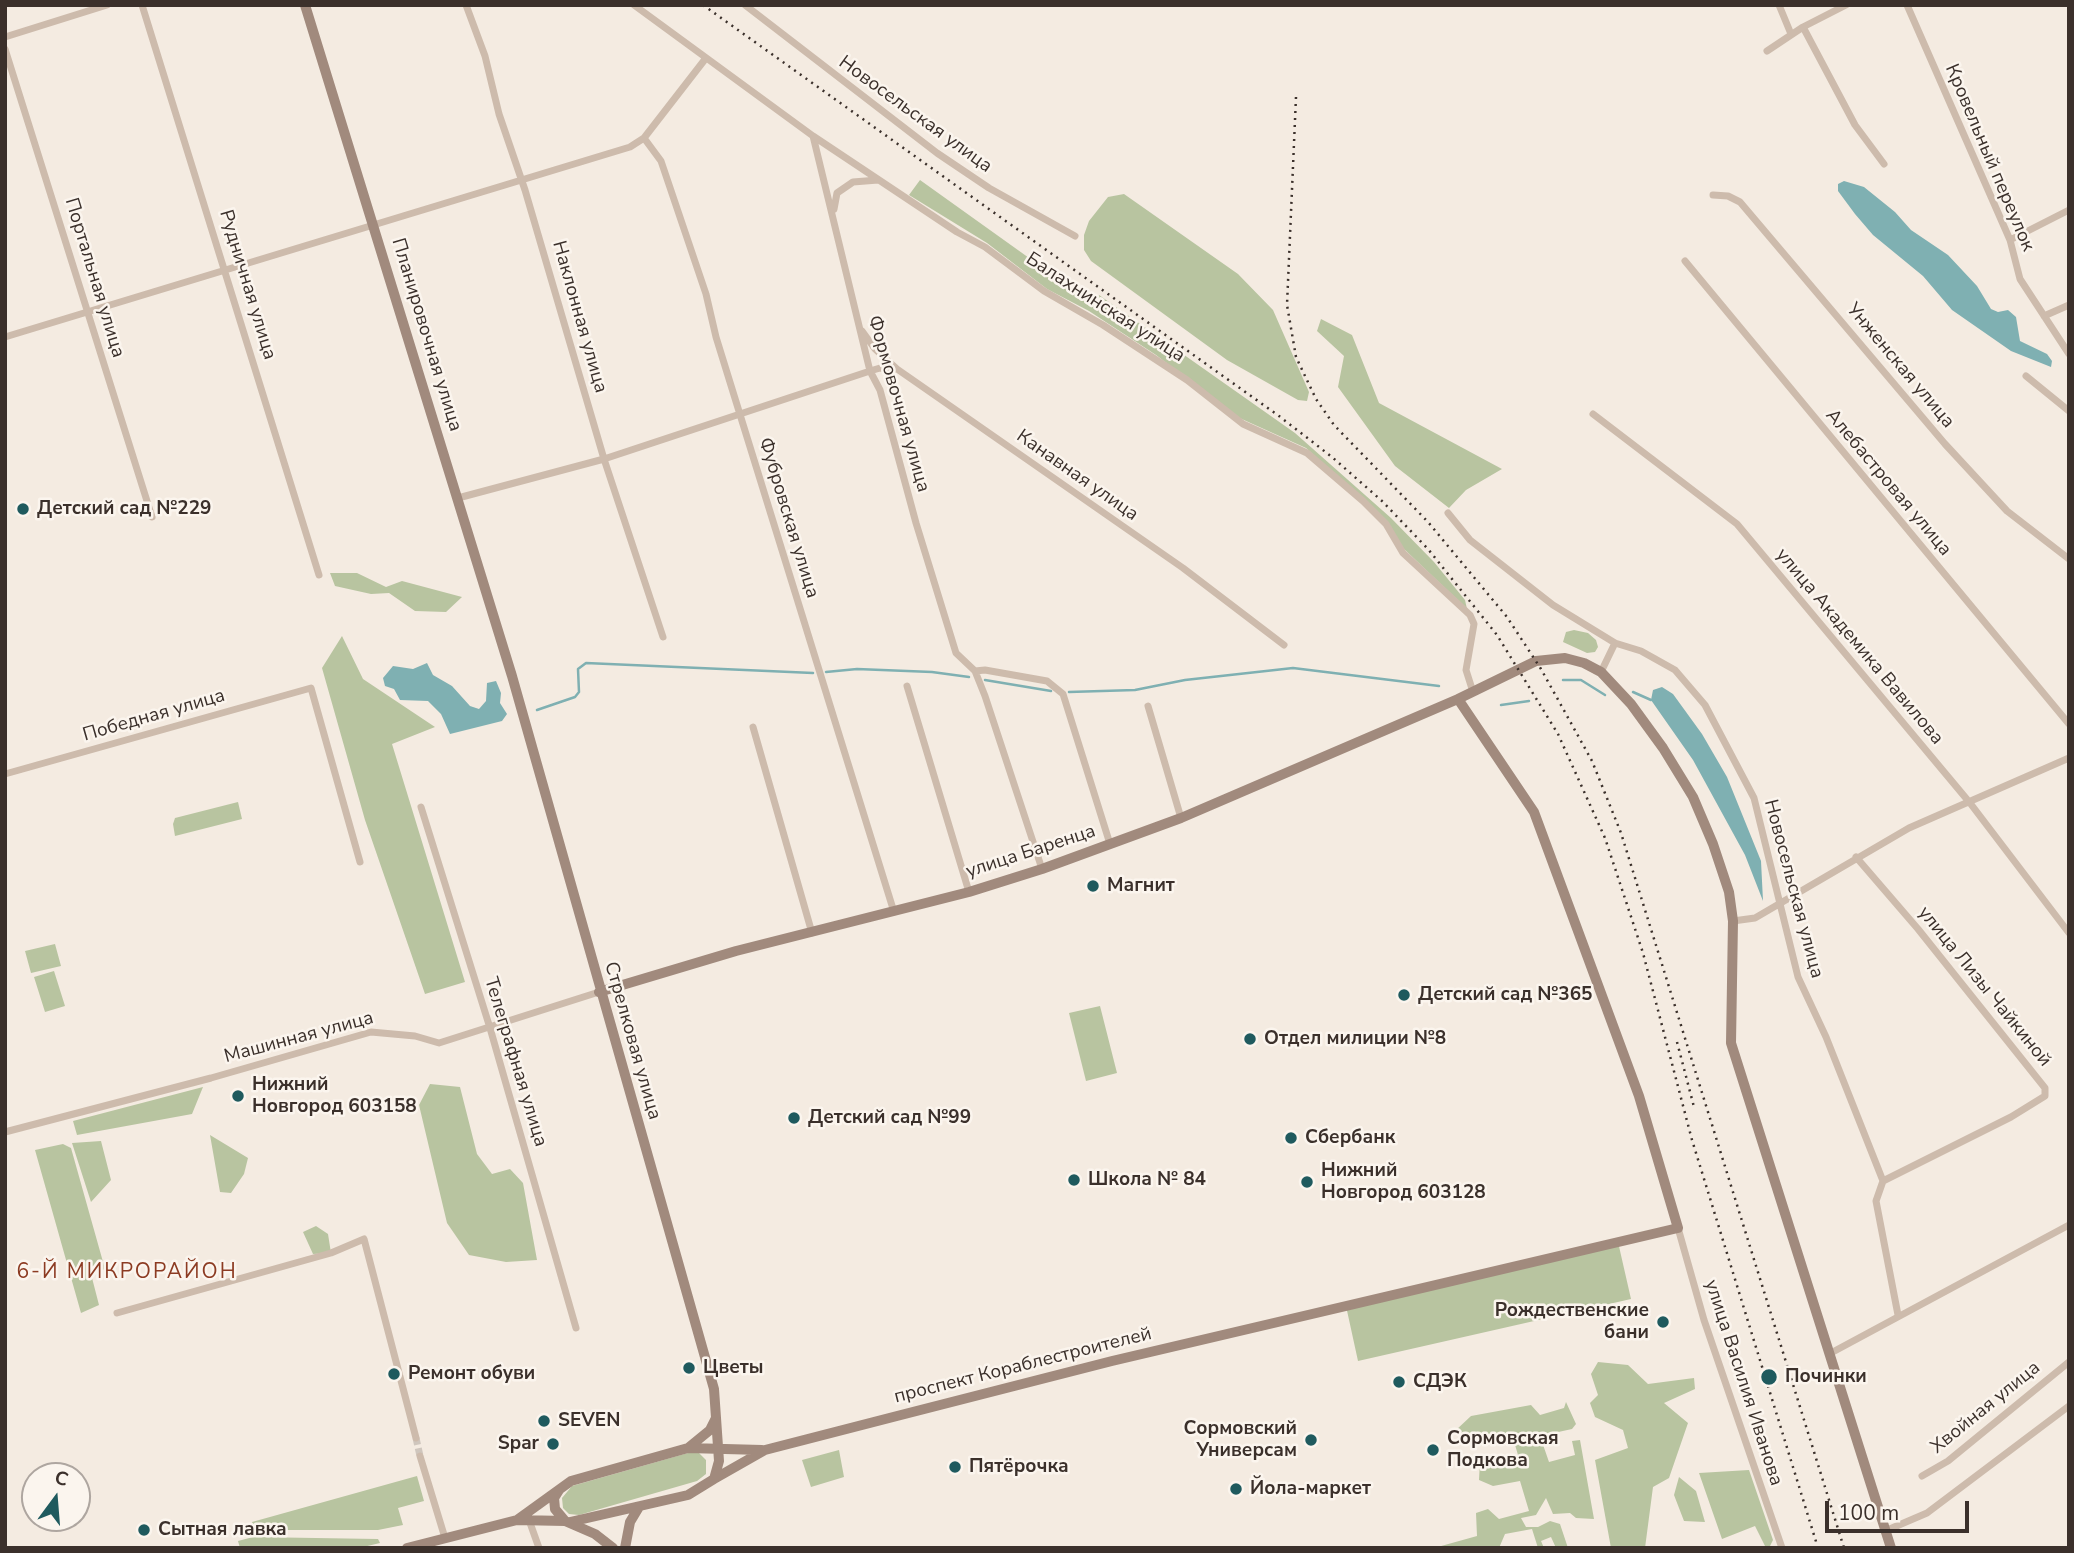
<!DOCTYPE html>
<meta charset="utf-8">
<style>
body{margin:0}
#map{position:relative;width:2074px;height:1553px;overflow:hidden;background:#f4ebe1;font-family:"Nunito Sans",sans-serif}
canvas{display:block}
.frame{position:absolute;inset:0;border:7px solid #3b302b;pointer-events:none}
.north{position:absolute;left:21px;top:1462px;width:70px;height:70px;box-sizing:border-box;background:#fbf5ee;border:2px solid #aea6a0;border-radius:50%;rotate:16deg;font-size:19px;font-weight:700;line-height:28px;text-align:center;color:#3b302b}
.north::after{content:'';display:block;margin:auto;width:24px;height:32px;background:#1f5a5e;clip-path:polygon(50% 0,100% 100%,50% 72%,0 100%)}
.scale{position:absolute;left:1825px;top:1501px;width:144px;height:32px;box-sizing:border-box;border:4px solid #3b302b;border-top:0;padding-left:9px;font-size:21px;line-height:24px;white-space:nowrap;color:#3b302b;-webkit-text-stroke:5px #fbf5ee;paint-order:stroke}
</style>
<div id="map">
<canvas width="2074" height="1553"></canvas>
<div class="frame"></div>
<div class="north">С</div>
<div class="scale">100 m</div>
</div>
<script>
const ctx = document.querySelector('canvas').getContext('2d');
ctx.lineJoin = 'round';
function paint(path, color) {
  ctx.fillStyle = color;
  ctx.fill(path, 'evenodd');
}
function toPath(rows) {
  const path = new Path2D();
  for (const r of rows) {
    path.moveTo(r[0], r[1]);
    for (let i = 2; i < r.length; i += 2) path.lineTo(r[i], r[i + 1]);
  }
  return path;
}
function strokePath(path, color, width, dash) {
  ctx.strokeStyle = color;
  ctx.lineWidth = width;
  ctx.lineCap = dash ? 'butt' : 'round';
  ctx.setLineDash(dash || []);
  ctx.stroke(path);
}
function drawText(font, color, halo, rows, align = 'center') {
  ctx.font = font + ' "Nunito Sans",sans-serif';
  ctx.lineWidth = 5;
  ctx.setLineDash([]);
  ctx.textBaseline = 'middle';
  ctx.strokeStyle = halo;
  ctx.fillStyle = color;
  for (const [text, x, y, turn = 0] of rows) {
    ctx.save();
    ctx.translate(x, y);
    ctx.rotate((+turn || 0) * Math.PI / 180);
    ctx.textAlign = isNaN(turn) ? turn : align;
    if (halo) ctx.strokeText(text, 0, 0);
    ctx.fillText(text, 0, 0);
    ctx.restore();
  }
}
paint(toPath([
 [920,180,1092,303,1099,295,1295,433,1391,518,1434,562,1465,600,1467,609,1403,548,1387,523,1306,448,1235,416,1156,355,1089,311,1047,289,987,243,909,195],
 [1124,194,1238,274,1273,310,1309,392,1307,401,1298,400,1227,360,1091,261,1084,250,1084,235,1089,221,1108,197],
 [1321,319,1352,335,1379,403,1502,469,1466,490,1449,508,1395,466,1338,387,1344,356,1317,331],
 [330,573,357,573,386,587,402,581,462,597,446,612,415,611,389,593,371,594,335,586],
 [1574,630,1588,633,1596,640,1598,647,1595,652,1587,653,1563,642,1566,632],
 [342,636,363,679,435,727,392,744,465,982,425,994,365,820,322,668],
 [238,802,242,819,175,836,173,824,175,818],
 [55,944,61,966,31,973,25,951],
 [54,971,65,1006,45,1012,34,977],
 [1100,1006,1117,1073,1086,1081,1069,1013],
 [430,1084,460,1087,477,1154,492,1174,510,1169,523,1183,537,1260,506,1262,469,1255,447,1223,419,1105],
 [203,1087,192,1114,77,1135,73,1121],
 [210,1135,248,1158,244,1174,231,1193,220,1192],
 [101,1141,111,1180,91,1202,72,1143],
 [63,1144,71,1148,105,1269,91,1274,99,1305,81,1313,35,1150],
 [316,1226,328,1234,331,1253,313,1254,303,1232],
 [1618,1242,1631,1299,1358,1361,1346,1306],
 [1598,1362,1628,1365,1648,1384,1694,1378,1695,1389,1664,1403,1688,1423,1669,1478,1653,1487,1645,1548,1611,1548,1595,1460,1628,1448,1623,1430,1595,1417,1590,1403,1598,1395,1591,1374],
 [1566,1402,1576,1424,1572,1429,1540,1436,1549,1462,1575,1455,1572,1441,1580,1440,1594,1519,1576,1518,1570,1513,1553,1514,1546,1498,1536,1515,1521,1518,1526,1527,1538,1527,1550,1521,1560,1524,1568,1548,1556,1548,1551,1537,1541,1541,1544,1548,1538,1548,1532,1529,1505,1534,1499,1548,1434,1548,1477,1536,1476,1513,1488,1509,1499,1519,1529,1511,1520,1481,1493,1486,1479,1480,1480,1461,1518,1455,1513,1438,1478,1446,1466,1442,1455,1431,1471,1416,1531,1405,1540,1415,1564,1408],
 [839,1450,844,1477,811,1487,802,1460],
 [688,1453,699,1453,706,1460,706,1474,697,1481,579,1515,569,1514,563,1508,562,1498,572,1486],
 [1749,1470,1773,1540,1769,1548,1763,1548,1765,1546,1755,1526,1722,1539,1699,1473],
 [417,1476,424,1501,398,1508,403,1525,378,1530,255,1530,252,1522],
 [1679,1477,1696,1491,1705,1522,1684,1521,1674,1495],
 [253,1537,378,1539,380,1543,359,1548,240,1548,238,1541]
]), '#b8c4a0');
paint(toPath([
 [1844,181,1864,187,1895,212,1911,230,1948,255,1977,286,1991,309,1998,312,2008,310,2016,317,2020,341,2047,354,2052,361,2051,367,2011,351,1952,310,1923,276,1873,235,1855,214,1838,191,1838,184],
 [427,663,433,675,452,686,470,706,479,709,486,701,487,683,496,681,501,693,500,703,507,714,502,721,450,734,441,714,428,701,400,700,394,689,385,686,383,678,393,666,413,669],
 [1662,687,1673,694,1702,734,1727,777,1761,861,1763,901,1745,855,1693,760,1651,700,1653,690]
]), '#7fb0b2');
strokePath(toPath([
 [826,672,857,669,932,672,969,677],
 [985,680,1051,691],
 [1563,680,1581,680,1605,695],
 [1069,692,1135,690,1185,680,1293,668,1439,686],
 [1633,692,1651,700],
 [1501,705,1529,701],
 [537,710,575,697,579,692,578,669,586,663,813,673]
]), '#7fb0b2', 2.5);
strokePath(toPath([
 [416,1438,420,1456]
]), '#cfc6bd', 7, [7, 3.5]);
strokePath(toPath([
 [142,5,319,575],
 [466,5,485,56,499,114,525,190,604,459,663,637],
 [634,5,813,136,957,232,985,247,1044,291,1103,325,1187,380,1243,424,1307,453,1363,501,1386,524,1403,553,1470,615,1474,624,1466,670,1473,692],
 [745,5,937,153,989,188,1075,236],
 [1779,5,1791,34],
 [1907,5,2010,240,2020,279,2069,354],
 [1803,27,1855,125,1884,164],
 [5,37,107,5],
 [5,49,152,517],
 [1767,51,1803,27,1846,5],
 [813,136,870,371,880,390,916,523,956,653,975,671,985,696,1042,869],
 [644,138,661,161,706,294,716,337,894,912],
 [1713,195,1728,196,1740,202,1945,444,2007,511,2069,559],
 [834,209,837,193,853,182,878,180],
 [2010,240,2069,210],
 [1685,261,2069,724],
 [2044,316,2069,305],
 [862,331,875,349,897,369,1183,568,1284,645],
 [5,337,630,147,644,138,706,58],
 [2026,376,2069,411],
 [1593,414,1737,524,1970,803,2069,933],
 [458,498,604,459,870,371,880,368,896,369],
 [1448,513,1470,540,1553,605,1615,643,1641,651,1675,670,1705,705,1754,798,1798,977,1826,1037,1883,1181,1876,1201,1898,1315],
 [975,671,985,670,1047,681,1063,694,1110,844],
 [1601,672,1615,643],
 [907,686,969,892],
 [1148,706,1181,818],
 [753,727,812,933],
 [5,774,311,688,360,862],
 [421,807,490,1028,576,1328],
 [1856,857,1918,929,2045,1088,2045,1096,2011,1117,1883,1181],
 [1733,921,1755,918,1909,828,2069,758],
 [5,1132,211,1078,371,1032,415,1036,439,1043,599,992],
 [1678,1228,1704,1320,1782,1548],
 [117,1313,331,1253,364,1239,416,1438],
 [1829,1354,2069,1225],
 [420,1456,445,1538],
 [1922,1476,1948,1461,2069,1362],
 [529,1520,539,1548],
 [1885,1531,1927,1513,2069,1406]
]), '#cdbbac', 7);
strokePath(toPath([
 [305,5,512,676,714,1389,719,1461,714,1479,688,1495,570,1522],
 [599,992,736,951,969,892,1042,869,1181,818,1458,699,1536,661,1565,658,1584,663,1601,672,1631,704,1663,748,1693,797,1713,844,1729,892,1733,921,1731,1043,1891,1548],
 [688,1448,710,1430,716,1418],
 [714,1479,765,1450,897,1416,1112,1361,1678,1228,1639,1096,1534,812,1458,699],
 [559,1490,554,1498,555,1509,565,1521],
 [517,1520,565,1521,595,1534,613,1548],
 [407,1548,517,1520,571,1481,688,1448,762,1450],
 [625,1548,630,1522,639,1507]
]), '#a18a7d', 10);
strokePath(toPath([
 [703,5,1279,416,1332,457,1382,501,1428,549,1497,635,1558,734,1605,838,1643,953,1692,1140,1818,1548],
 [1296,97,1287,305,1296,357,1316,399,1334,425,1428,522,1507,617,1541,669,1592,761,1621,833,1844,1548],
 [1677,1042,1694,1107]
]), '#3b302b', 2.5, [2, 5]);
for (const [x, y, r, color] of [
 [23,509,7,"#1f5a5e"],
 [1093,886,7,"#1f5a5e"],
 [1404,995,7,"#1f5a5e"],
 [1250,1039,7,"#1f5a5e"],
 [238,1096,7,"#1f5a5e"],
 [794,1118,7,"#1f5a5e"],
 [1291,1138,7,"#1f5a5e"],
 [1074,1180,7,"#1f5a5e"],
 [1307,1182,7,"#1f5a5e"],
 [1663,1322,7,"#1f5a5e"],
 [689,1368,7,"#1f5a5e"],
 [394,1374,7,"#1f5a5e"],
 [1769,1377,9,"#1f5a5e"],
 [1399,1382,7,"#1f5a5e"],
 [544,1421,7,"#1f5a5e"],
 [1311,1440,7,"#1f5a5e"],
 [553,1444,7,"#1f5a5e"],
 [1433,1450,7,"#1f5a5e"],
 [955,1467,7,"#1f5a5e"],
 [1236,1489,7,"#1f5a5e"],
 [144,1530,7,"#1f5a5e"]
]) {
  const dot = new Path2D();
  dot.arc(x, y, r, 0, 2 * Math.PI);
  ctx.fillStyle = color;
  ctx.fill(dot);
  strokePath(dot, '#fbf5ee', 2.5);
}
drawText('19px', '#3b302b', '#fbf5ee', [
 ["Новосельская улица",915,115,36],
 ["Кровельный переулок",1989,158,67],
 ["Портальная улица",94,278,73],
 ["Рудничная улица",247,285,73],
 ["Балахнинская улица",1105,308,33],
 ["Наклонная улица",579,317,74],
 ["Планировочная улица",426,335,73],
 ["Унженская улица",1900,366,50],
 ["Формовочная улица",898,404,74],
 ["Канавная улица",1077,476,35],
 ["Алебастровая улица",1888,483,50],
 ["Фубровская улица",788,518,73],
 ["улица Академика Вавилова",1859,647,50],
 ["Победная улица",154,716,-16],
 ["улица Баренца",1031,852,-18],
 ["Новосельская улица",1793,889,75],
 ["улица Лизы Чайкиной",1984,987,51],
 ["Машинная улица",299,1038,-15],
 ["Стрелковая улица",632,1041,74],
 ["Телеграфная улица",515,1062,73],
 ["проспект Кораблестроителей",1023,1366,-14],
 ["улица Василия Иванова",1743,1383,72],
 ["Хвойная улица",1986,1408,-39]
]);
drawText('bold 19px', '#3b302b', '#fbf5ee', [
 ["Детский сад №229",37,509],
 ["Магнит",1107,886],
 ["Детский сад №365",1418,995],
 ["Отдел милиции №8",1264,1039],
 ["Нижний",252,1085],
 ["Новгород 603158",252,1107],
 ["Детский сад №99",808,1118],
 ["Сбербанк",1305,1138],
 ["Нижний",1321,1171],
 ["Новгород 603128",1321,1193],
 ["Школа № 84",1088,1180],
 ["Рождественские",1649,1311,"right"],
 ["бани",1649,1333,"right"],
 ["Цветы",703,1368],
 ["Ремонт обуви",408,1374],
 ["Починки",1785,1377],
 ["СДЭК",1413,1382],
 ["SEVEN",558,1421],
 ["Сормовский",1297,1429,"right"],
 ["Универсам",1297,1451,"right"],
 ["Сормовская",1447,1439],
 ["Подкова",1447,1461],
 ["Spar",539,1444,"right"],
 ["Пятёрочка",969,1467],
 ["Йола-маркет",1250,1489],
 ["Сытная лавка",158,1530]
], 'left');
ctx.letterSpacing = '2px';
drawText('21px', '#8c3b22', '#fbf5ee', [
 ["6-Й МИКРОРАЙОН",127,1273]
]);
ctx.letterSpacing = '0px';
</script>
